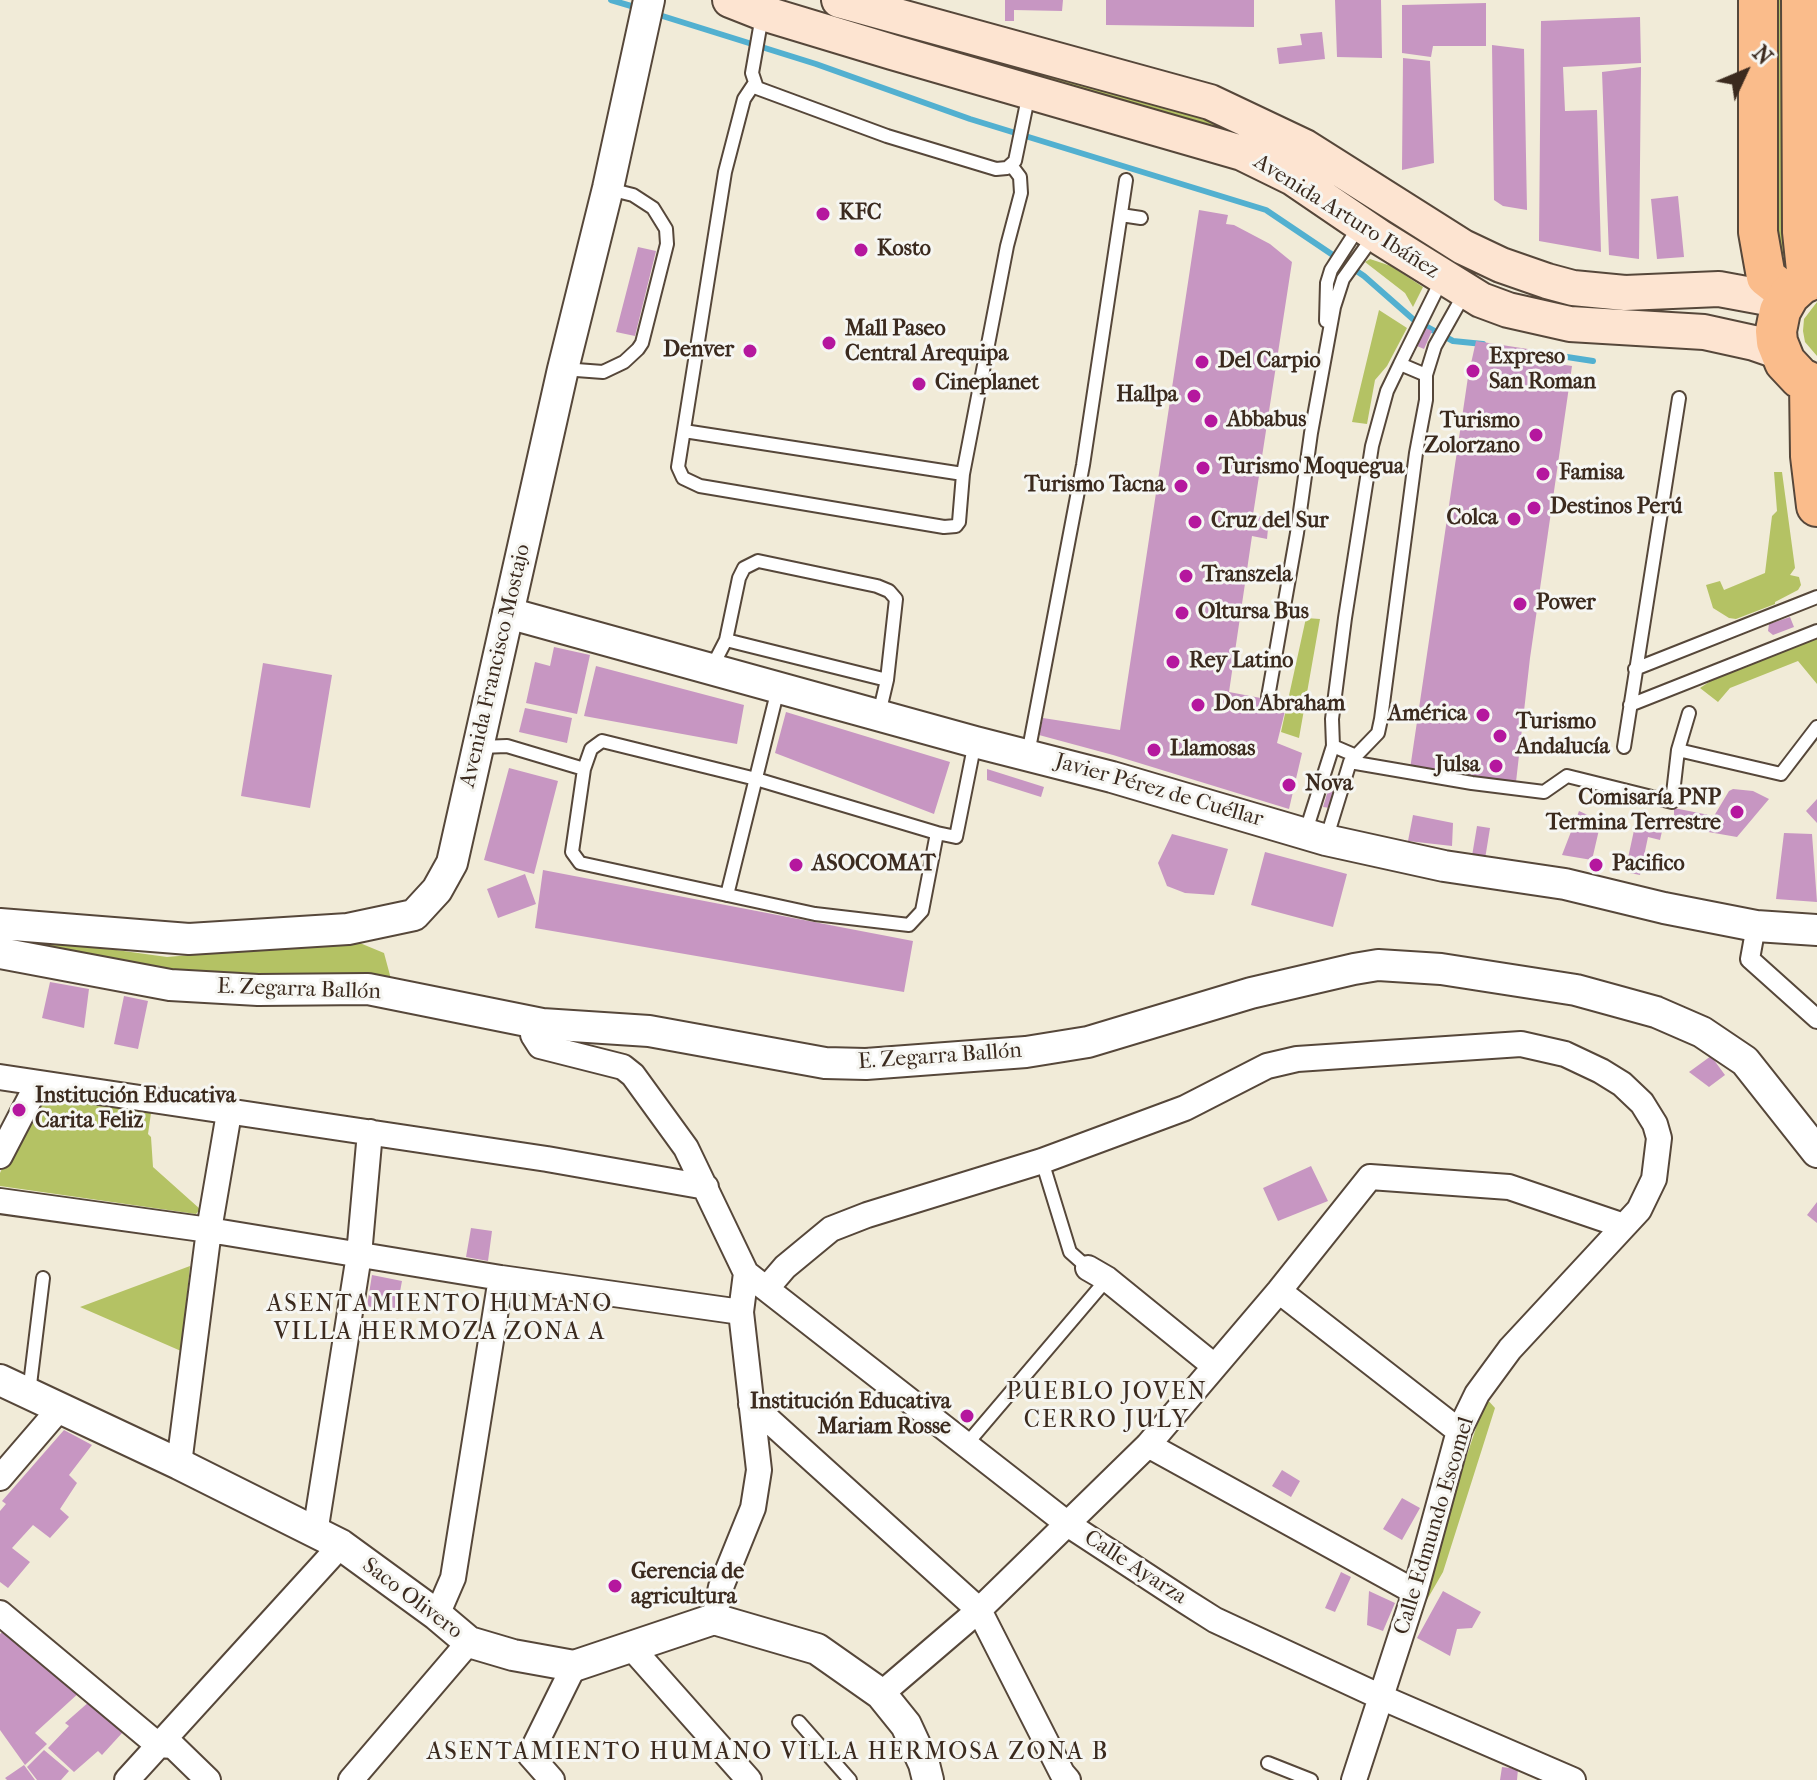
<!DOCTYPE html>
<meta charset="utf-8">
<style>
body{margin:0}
#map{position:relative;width:1817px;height:1780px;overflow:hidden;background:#f1ebd8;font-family:"IM FELL French Canon",serif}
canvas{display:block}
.north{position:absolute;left:1705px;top:32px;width:80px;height:80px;-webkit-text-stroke:6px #f6f6f2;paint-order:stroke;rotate:46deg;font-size:22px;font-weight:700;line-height:32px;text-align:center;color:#3b2a1e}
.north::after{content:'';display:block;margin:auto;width:28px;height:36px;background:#3b2a1e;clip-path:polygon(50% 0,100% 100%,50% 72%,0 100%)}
</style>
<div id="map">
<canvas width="1817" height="1780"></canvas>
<div class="north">N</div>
</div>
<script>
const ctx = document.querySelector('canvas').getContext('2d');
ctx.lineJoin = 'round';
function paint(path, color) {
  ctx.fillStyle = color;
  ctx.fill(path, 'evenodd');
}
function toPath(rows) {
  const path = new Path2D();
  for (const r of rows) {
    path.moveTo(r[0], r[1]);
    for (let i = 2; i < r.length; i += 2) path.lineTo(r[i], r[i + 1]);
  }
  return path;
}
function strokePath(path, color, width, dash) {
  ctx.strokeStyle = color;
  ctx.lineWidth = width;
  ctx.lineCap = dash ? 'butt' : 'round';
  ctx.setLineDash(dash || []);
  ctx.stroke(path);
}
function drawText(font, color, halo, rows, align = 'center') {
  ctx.font = font + ' "IM FELL French Canon",serif';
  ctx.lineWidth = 6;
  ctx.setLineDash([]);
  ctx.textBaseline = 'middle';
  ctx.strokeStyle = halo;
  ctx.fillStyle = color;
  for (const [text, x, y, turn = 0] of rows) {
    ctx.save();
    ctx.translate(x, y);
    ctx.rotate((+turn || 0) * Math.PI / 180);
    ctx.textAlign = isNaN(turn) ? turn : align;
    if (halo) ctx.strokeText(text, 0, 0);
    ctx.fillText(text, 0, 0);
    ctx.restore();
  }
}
paint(toPath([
 [1767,0,1787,0,1786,255,1779,258,1774,256],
 [883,26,1222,122,1214,128,880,31],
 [1370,259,1391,266,1423,287,1413,307,1405,293,1365,262],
 [1817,302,1817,356,1805,342,1803,331,1804,319],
 [1379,310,1407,328,1387,366,1375,380,1367,424,1352,422],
 [1774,472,1782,472,1795,568,1790,575,1799,577,1801,585,1798,590,1775,602,1775,604,1736,619,1729,618,1713,608,1706,585,1720,581,1724,590,1765,573,1772,516,1777,511],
 [1306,618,1320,619,1299,738,1281,732],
 [1817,638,1817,684,1798,661,1730,688,1718,702,1700,688,1721,674],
 [0,934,167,957,355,941,384,953,391,979,163,976,0,948],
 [35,1095,151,1113,148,1134,151,1137,153,1167,200,1209,196,1214,0,1186,0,1173],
 [190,1266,181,1351,80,1307],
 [1486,1398,1495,1408,1443,1572,1417,1617,1432,1560]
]), '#b4c264');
strokePath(toPath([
 [611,0,638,8],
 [656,14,816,64,970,119,1266,210,1364,276,1414,320,1453,341,1483,344],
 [1554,355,1593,361]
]), '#52b0d0', 6);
paint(toPath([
 [1005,0,1063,0,1062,11,1014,10,1014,21,1005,21],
 [1106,0,1254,0,1254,27,1106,25],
 [1335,0,1381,0,1382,58,1337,57],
 [1486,3,1486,46,1433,46,1431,57,1402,53,1402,5],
 [1640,17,1641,63,1563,67,1565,111,1597,110,1601,252,1539,241,1541,21],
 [1322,32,1325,59,1279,64,1277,48,1302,45,1300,34],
 [1492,45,1524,49,1527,210,1503,206,1494,200],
 [1403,58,1430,61,1434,163,1402,170],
 [1641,67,1639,259,1609,255,1602,72],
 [1678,196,1684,257,1657,259,1651,199],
 [1199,210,1228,215,1226,224,1234,225,1270,244,1292,262,1253,515,1269,518,1267,539,1252,536,1229,692,1287,703,1277,743,1302,753,1289,809,1113,755,1039,735,1043,718,1120,730],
 [638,247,656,251,635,336,616,332],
 [1426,328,1432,331,1424,349,1417,346],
 [1476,341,1560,354,1558,364,1572,366,1530,658,1516,782,1410,769,1468,377],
 [1790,617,1794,627,1773,635,1768,631,1769,624],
 [554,647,590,655,577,714,526,703,535,662,550,666],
 [263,663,332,675,310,808,241,796],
 [596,666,744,705,737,744,584,716],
 [525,708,572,718,567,743,519,732],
 [786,712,950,762,934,814,775,753],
 [509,768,558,781,534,874,484,860],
 [987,769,1044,787,1041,797,987,780],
 [1330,784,1336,786,1330,808,1323,807],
 [1733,789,1753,791,1769,799,1737,837,1674,826,1674,808,1714,816,1729,791],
 [1817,799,1817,823,1806,811],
 [1579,811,1601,821,1592,860,1562,855],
 [1413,815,1453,823,1452,846,1408,841],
 [1636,821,1663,827,1660,840,1648,837,1640,875,1625,872],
 [1477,826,1490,828,1485,859,1472,856],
 [1784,833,1812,834,1817,902,1776,899],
 [1172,834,1228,849,1214,895,1185,893,1167,886,1158,863],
 [1265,852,1347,874,1333,927,1251,905],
 [543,870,913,941,904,992,535,928],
 [525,874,536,904,498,918,487,889],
 [50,982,89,989,84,1028,42,1018],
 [124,996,148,1001,138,1049,114,1044],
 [1711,1056,1725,1075,1709,1087,1689,1072],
 [1311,1166,1328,1201,1278,1221,1263,1188],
 [1817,1202,1817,1223,1807,1215],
 [471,1228,492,1231,488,1261,466,1257],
 [372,1275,402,1281,396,1313,367,1306],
 [64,1430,92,1445,69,1475,77,1483,60,1509,69,1517,50,1538,33,1525,12,1548,30,1562,8,1588,0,1582,0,1511,6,1504,2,1501],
 [1282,1470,1300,1481,1291,1497,1272,1486],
 [1402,1498,1420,1508,1402,1540,1383,1529],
 [1341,1572,1351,1577,1335,1612,1325,1608],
 [1369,1591,1395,1603,1383,1631,1367,1625],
 [1443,1591,1481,1612,1472,1628,1457,1629,1450,1656,1417,1638],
 [5,1629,81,1691,35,1733,47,1744,25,1765,0,1730,0,1634],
 [90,1701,123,1732,102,1755,98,1751,74,1772,48,1748,69,1726,65,1723],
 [44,1750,69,1771,61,1780,37,1780,27,1767],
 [24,1765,35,1780,7,1780,5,1778],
 [1502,1767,1518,1769,1517,1780,1500,1780]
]), '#c796c2');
const service = toPath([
 [762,16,752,73,757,88,887,136,996,169,1007,168,1015,161,1029,93],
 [754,84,744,99,725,172,678,467,683,478,700,486,944,527,956,526,959,522,963,474,1007,246,1021,193,1020,177,1011,165],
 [1121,215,1141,218],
 [1326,321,1327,283,1331,270,1360,225],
 [1400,364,1443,277],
 [563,369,603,372,624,362,638,349,642,343,667,244,666,229,653,208,633,195,609,189],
 [1426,375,1435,346,1458,305,1467,294],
 [684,431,963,474],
 [726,640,739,578,744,568,758,561,877,586,889,591,896,599,887,680],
 [712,667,726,640,887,680,879,714],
 [1635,669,1817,597],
 [1268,697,1297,533,1311,433,1334,307,1343,279,1373,237],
 [1630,705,1817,631],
 [480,747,507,746,584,769],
 [1624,747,1679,398],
 [1678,750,1689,713],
 [1028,754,1083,465,1126,180],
 [1350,762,1472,783,1544,792,1567,776,1672,802,1678,750,1781,774,1817,727],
 [937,833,756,779,602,741,591,749,584,769,572,852,580,863,815,914,909,925,922,911,937,833,956,837,975,742],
 [1305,834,1333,746],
 [1326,840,1350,762,1378,733,1381,719,1416,453,1426,400,1426,375,1400,364,1387,391,1372,446,1345,618,1332,719,1333,746,1354,755],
 [727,895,778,689],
 [1042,1161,1070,1252,1088,1268],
 [29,1393,43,1278],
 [965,1446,1107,1279],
 [799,1722,850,1780],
 [1268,1763,1311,1780]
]);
const pedestrian = toPath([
 [1756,926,1750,959,1817,1019]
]);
const minor = toPath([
 [534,1022,533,1035,540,1046,623,1067,633,1075,686,1148,746,1273,741,1312,759,1470,753,1508,721,1587,714,1619],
 [0,1077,547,1159,706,1187],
 [0,1156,38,1083],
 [0,1201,209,1230,501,1278,741,1312],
 [1088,1268,1107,1279,1213,1365],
 [746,1273,1069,1525,1185,1601,1215,1620,1383,1698,1573,1780],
 [767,1288,785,1267,831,1229,867,1215,1042,1161,1185,1108,1267,1066,1297,1059,1521,1044,1565,1054,1601,1071,1622,1084,1642,1103,1655,1124,1659,1138,1654,1179,1639,1210,1510,1349,1477,1394,1459,1431,1415,1592,1354,1780],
 [1279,1291,1459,1431],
 [751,1404,979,1610,1062,1773,1068,1780],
 [1148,1445,1415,1592],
 [179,1464,209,1230,229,1113],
 [0,1478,61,1407],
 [315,1533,359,1255,370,1132],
 [0,1613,158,1745,173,1746,208,1780],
 [437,1615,453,1578,501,1278],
 [631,1647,749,1780],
 [881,1694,979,1610,1148,1445,1279,1291,1370,1177,1509,1187,1624,1226],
 [127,1780,341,1545],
 [351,1780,469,1642],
 [552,1780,530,1755,574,1666]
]);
const tertiary = toPath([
 [508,613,975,742,1112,777,1326,840,1444,866,1565,884,1664,908,1756,926,1817,930],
 [0,924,189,939,348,929,414,915,437,890,452,863,563,369,608,188,649,0],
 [0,953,170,985,258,990,368,989,542,1024,649,1031,825,1063,866,1064,1026,1052,1088,1042,1251,993,1354,969,1378,965,1441,969,1576,990,1656,1012,1702,1032,1745,1061,1817,1152],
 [0,1380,179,1464,341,1545,437,1615,469,1642,513,1655,574,1666,714,1619,817,1649,881,1694,906,1725,924,1764,928,1780]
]);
const secondary = toPath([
 [730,0,763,13,892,52,1242,153,1293,178,1381,238,1481,300,1508,310,1570,324,1704,332,1754,343,1780,352],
 [839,0,1210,102,1305,147,1463,247,1501,265,1547,281,1573,288,1625,293,1719,289,1784,301]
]);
const primary = toPath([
 [1758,0,1758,232,1766,277,1789,295]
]);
const trunk = toPath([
 [1802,0,1803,232,1808,280],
 [1817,277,1801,284,1789,295,1780,311,1776,331,1777,342,1785,362,1800,378,1817,386],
 [1810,383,1811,456,1817,506]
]);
strokePath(service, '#56473a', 16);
strokePath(pedestrian, '#56473a', 22);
strokePath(minor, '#56473a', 28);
strokePath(tertiary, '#56473a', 34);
strokePath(secondary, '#56473a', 38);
strokePath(primary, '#56473a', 42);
strokePath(trunk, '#56473a', 44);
strokePath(service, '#fff', 12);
strokePath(pedestrian, '#fff', 18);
strokePath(minor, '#fff', 24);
strokePath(tertiary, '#fff', 30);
strokePath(secondary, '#fde4d1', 34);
strokePath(primary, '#fabc8b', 38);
strokePath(trunk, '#fabc8b', 40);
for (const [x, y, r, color] of [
 [823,214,8,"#b5179e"],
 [861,250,8,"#b5179e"],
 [829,343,8,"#b5179e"],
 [750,351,8,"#b5179e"],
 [1202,362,8,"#b5179e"],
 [1473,371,8,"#b5179e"],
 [919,384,8,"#b5179e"],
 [1194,396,8,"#b5179e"],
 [1211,421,8,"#b5179e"],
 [1536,435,8,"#b5179e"],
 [1203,468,8,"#b5179e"],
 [1543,474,8,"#b5179e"],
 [1181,486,8,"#b5179e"],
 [1534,508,8,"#b5179e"],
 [1514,519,8,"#b5179e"],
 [1195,522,8,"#b5179e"],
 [1186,576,8,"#b5179e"],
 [1520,604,8,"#b5179e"],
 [1182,613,8,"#b5179e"],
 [1173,662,8,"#b5179e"],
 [1198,705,8,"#b5179e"],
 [1483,715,8,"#b5179e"],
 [1500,736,8,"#b5179e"],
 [1154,750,8,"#b5179e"],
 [1496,766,8,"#b5179e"],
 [1289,785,8,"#b5179e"],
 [1737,812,8,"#b5179e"],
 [796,865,8,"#b5179e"],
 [1596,865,8,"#b5179e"],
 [19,1110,8,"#b5179e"],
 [967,1416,8,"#b5179e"],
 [615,1586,8,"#b5179e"]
]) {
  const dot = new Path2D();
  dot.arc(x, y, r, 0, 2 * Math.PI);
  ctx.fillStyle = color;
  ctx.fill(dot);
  strokePath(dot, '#f6f6f2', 3);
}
drawText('bold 22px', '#3b2a1e', '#f6f6f2', [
 ["KFC",839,214],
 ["Kosto",877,250],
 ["Mall Paseo",845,330],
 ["Central Arequipa",845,355],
 ["Denver",734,351,"right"],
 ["Expreso",1489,358],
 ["San Roman",1489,383],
 ["Del Carpio",1218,362],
 ["Cineplanet",935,384],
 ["Hallpa",1178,396,"right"],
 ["Abbabus",1227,421],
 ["Turismo",1520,422,"right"],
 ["Zolorzano",1520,447,"right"],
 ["Turismo Moquegua",1219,468],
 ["Famisa",1559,474],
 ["Turismo Tacna",1165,486,"right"],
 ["Destinos Perú",1550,508],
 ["Colca",1498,519,"right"],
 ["Cruz del Sur",1211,522],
 ["Transzela",1202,576],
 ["Power",1536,604],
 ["Oltursa Bus",1198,613],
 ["Rey Latino",1189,662],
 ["Don Abraham",1214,705],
 ["América",1467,715,"right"],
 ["Turismo",1516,723],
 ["Andalucía",1516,748],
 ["Llamosas",1170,750],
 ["Julsa",1480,766,"right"],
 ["Nova",1305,785],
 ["Comisaría PNP",1721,799,"right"],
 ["Termina Terrestre",1721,824,"right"],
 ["ASOCOMAT",812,865],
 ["Pacifico",1612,865],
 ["Institución Educativa",35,1097],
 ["Carita Feliz",35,1122],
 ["Institución Educativa",951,1403,"right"],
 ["Mariam Rosse",951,1428,"right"],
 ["Gerencia de",631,1573],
 ["agricultura",631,1598]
], 'left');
drawText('22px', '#3b2a1e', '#f6f6f2', [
 ["Avenida Arturo Ibáñez",1346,217,32],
 ["Avenida Francisco Mostajo",496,666,-77],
 ["Javier Pérez de Cuéllar",1159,791,16],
 ["E. Zegarra Ballón",299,990,2],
 ["E. Zegarra Ballón",940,1057,-4],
 ["Calle Edmundo Escomel",1435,1526,-73],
 ["Calle Ayarza",1135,1568,33],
 ["Saco Olivero",412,1599,37]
]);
ctx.letterSpacing = '2px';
drawText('24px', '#3b2a1e', '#f6f6f2', [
 ["ASENTAMIENTO HUMANO",440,1305],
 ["VILLA HERMOZA ZONA A",440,1333],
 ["PUEBLO JOVEN",1107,1393],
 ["CERRO JULY",1107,1421],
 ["ASENTAMIENTO HUMANO VILLA HERMOSA ZONA B",768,1753]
]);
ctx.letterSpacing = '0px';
</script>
